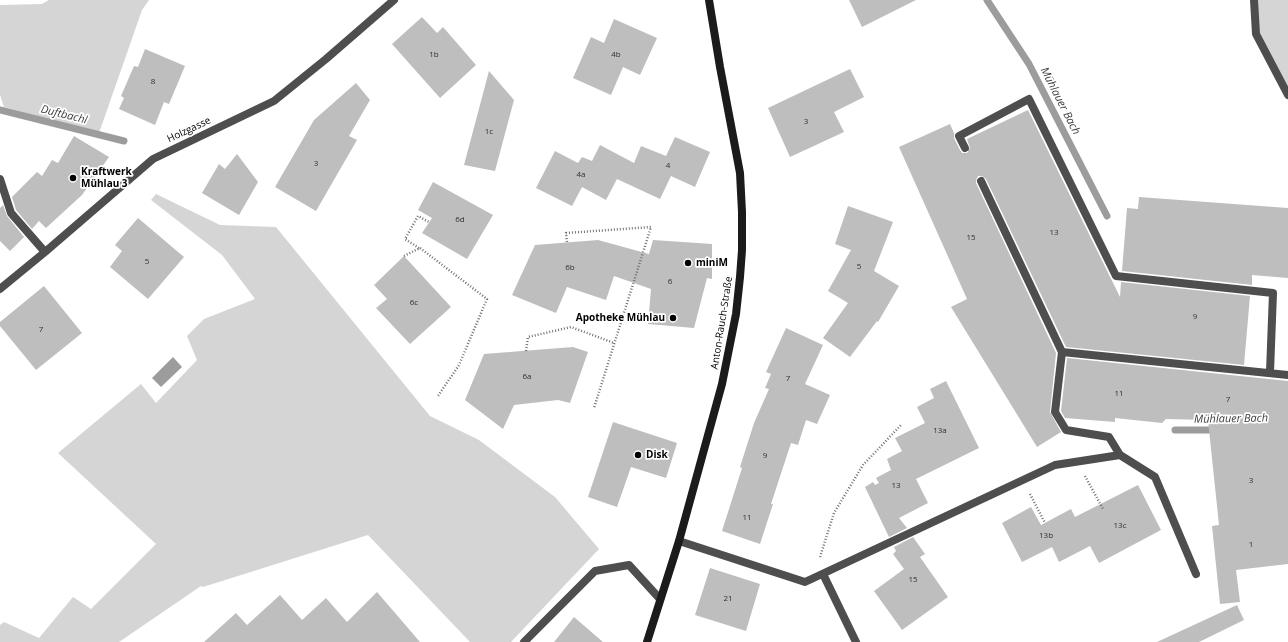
<!DOCTYPE html>
<meta charset="utf-8">
<style>
body{margin:0}
canvas{display:block;background:#fff}
</style>
<canvas width="1288" height="642"></canvas>
<script>
const ctx = document.querySelector('canvas').getContext('2d');
ctx.lineJoin = 'round';
function paint(path, color) {
  ctx.fillStyle = color;
  ctx.fill(path, 'evenodd');
}
function toPath(rows) {
  const path = new Path2D();
  for (const r of rows) {
    path.moveTo(r[0], r[1]);
    for (let i = 2; i < r.length; i += 2) path.lineTo(r[i], r[i + 1]);
  }
  return path;
}
function strokePath(path, color, width, dash) {
  ctx.strokeStyle = color;
  ctx.lineWidth = width;
  ctx.lineCap = dash ? 'butt' : 'round';
  ctx.setLineDash(dash || []);
  ctx.stroke(path);
}
function drawText(font, color, halo, rows, align = 'center') {
  ctx.font = font + ' "Open Sans",sans-serif';
  ctx.lineWidth = 3.5;
  ctx.setLineDash([]);
  ctx.textBaseline = 'middle';
  ctx.strokeStyle = halo;
  ctx.fillStyle = color;
  for (const [text, x, y, turn = 0] of rows) {
    ctx.save();
    ctx.translate(x, y);
    ctx.rotate((+turn || 0) * Math.PI / 180);
    ctx.textAlign = isNaN(turn) ? turn : align;
    if (halo) ctx.strokeText(text, 0, 0);
    ctx.fillText(text, 0, 0);
    ctx.restore();
  }
}
paint(toPath([
 [49,0,149,0,142,10,99,133,4,107,0,95,0,5,42,4],
 [1254,0,1288,0,1288,95,1256,34],
 [156,194,220,225,276,227,430,416,479,440,555,497,599,549,511,642,470,642,368,535,203,587,201,586,119,642,0,642,0,625,4,622,39,638,73,597,91,609,156,544,58,453,141,384,156,403,197,360,187,336,204,319,255,299,222,255,151,200]
]), '#d5d5d5');
paint(toPath([
 [173,357,182,367,161,387,152,378]
]), '#9c9c9c');
strokePath(toPath([
 [987,0,1029,64,1107,216],
 [0,110,124,141],
 [1175,430,1219,430]
]), '#9c9c9c', 7);
paint(toPath([
 [849,0,916,0,862,27],
 [422,17,437,33,443,27,476,65,440,98,392,44],
 [614,19,657,38,640,75,623,67,611,95,573,78,591,37,604,43],
 [145,49,185,66,169,104,164,102,155,125,119,109,124,98,121,96,134,66,138,67],
 [850,69,864,97,834,112,844,132,790,157,768,108],
 [489,71,514,100,495,171,464,165],
 [356,83,370,100,349,136,357,140,316,211,275,187,314,120],
 [1028,110,1120,297,1121,282,1250,296,1244,365,1066,347,986,179,982,176,978,176,976,180,976,183,1056,353,1050,412,1061,432,1037,447,951,307,967,299,899,147,950,124,954,133,954,138,960,150,962,153,967,153,970,148,967,139],
 [74,136,109,157,82,195,46,228,39,221,32,229,16,210,12,197,37,172,42,176,52,160,58,163],
 [675,137,710,152,695,187,671,176,660,199,617,179,606,200,582,187,572,206,536,188,555,151,578,163,582,157,592,161,600,145,634,163,641,146,666,156],
 [237,154,258,182,239,215,202,193,219,164,225,169],
 [433,182,493,215,467,259,422,233,432,218,418,210],
 [1139,197,1288,208,1288,278,1252,275,1252,285,1122,271,1127,208,1138,209],
 [3,205,7,216,24,237,10,251,0,241,0,208],
 [848,206,893,222,874,271,899,286,878,322,877,321,850,357,823,338,848,303,828,291,851,250,835,244],
 [138,218,184,257,148,299,110,267,122,251,115,245],
 [598,240,649,254,653,240,712,244,712,279,707,278,694,328,648,324,651,289,614,276,606,300,567,287,556,313,512,295,535,245],
 [404,256,451,307,410,344,376,308,387,299,374,285],
 [44,286,82,333,36,370,0,326,0,322],
 [786,328,823,345,805,384,830,395,817,424,806,420,798,445,791,443,771,504,773,504,760,544,722,531,742,468,740,467,754,423,769,389,765,388,771,374,766,372],
 [573,347,588,352,570,403,558,400,514,405,503,429,465,400,484,354],
 [1067,358,1288,381,1288,564,1236,570,1240,602,1220,604,1212,526,1219,525,1208,420,1166,419,1162,423,1115,418,1115,422,1065,418,1061,411],
 [946,381,979,448,916,479,928,503,899,518,907,528,889,537,865,487,873,482,875,485,879,483,876,478,891,470,887,459,902,451,895,438,925,423,917,407,934,398,930,389],
 [613,422,677,443,666,478,631,467,617,507,588,497],
 [1138,485,1161,530,1099,563,1090,546,1059,562,1052,547,1022,562,1002,523,1031,507,1041,525,1071,509,1075,517],
 [913,537,925,554,920,557,948,597,902,630,874,591,904,569,893,554,896,551,894,547],
 [710,568,760,584,746,631,695,615],
 [377,592,420,642,204,642,236,613,247,625,280,595,302,620,326,598,347,622],
 [1237,605,1244,620,1199,642,1157,642],
 [574,617,603,642,554,642]
]), '#bebebe');
strokePath(toPath([
 [567,242,566,233,651,227,594,408],
 [419,248,405,239,418,216,429,222],
 [404,256,420,248,487,299,459,365,438,396],
 [526,351,528,337,571,327,614,343],
 [1085,476,1103,509],
 [1030,494,1045,523],
 [820,557,834,513,863,465,902,424]
]), '#707070', 2.5, [1, 2]);
strokePath(toPath([
 [965,148,959,136,1029,99,1116,276,1273,293,1270,372],
 [981,181,1062,352,1055,412,1066,430,1109,437,1120,455],
 [1062,352,1288,375],
 [679,541,805,582,1055,465,1120,455,1155,477,1196,574],
 [823,574,856,642],
 [524,642,595,571,629,565,660,599]
]), '#4e4e4e', 8);
strokePath(toPath([
 [1254,0,1256,34,1288,95],
 [0,179,11,213,45,252],
 [0,289,45,252,153,159,274,101,326,59,394,0]
]), '#4e4e4e', 8);
strokePath(toPath([
 [647,642,679,541,722,384,736,314,740,277,742,250,742,212,740,173,720,67,709,0]
]), '#1b1b1b', 8);
for (const [x, y, r, color] of [
 [73,178,4,"#000"],
 [688,263,4,"#000"],
 [673,318,4,"#000"],
 [638,455,4,"#000"]
]) {
  const dot = new Path2D();
  dot.arc(x, y, r, 0, 2 * Math.PI);
  ctx.fillStyle = color;
  ctx.fill(dot);
  strokePath(dot, '#fff', 1.5);
}
drawText('8px', '#303030', null, [
 ["1b",434,55],
 ["4b",616,55],
 ["8",153,82],
 ["3",806,122],
 ["1c",489,132],
 ["3",316,164],
 ["4",668,166],
 ["4a",581,175],
 ["6d",460,220],
 ["13",1054,233],
 ["15",971,238],
 ["5",147,262],
 ["5",859,267],
 ["6b",570,268],
 ["6",670,282],
 ["6c",414,303],
 ["9",1195,317],
 ["7",41,330],
 ["6a",527,377],
 ["7",788,379],
 ["11",1119,394],
 ["7",1228,400],
 ["13a",940,431],
 ["9",765,456],
 ["3",1251,481],
 ["13",896,486],
 ["11",747,518],
 ["13c",1120,526],
 ["13b",1046,536],
 ["1",1251,545],
 ["15",913,580],
 ["21",728,599]
]);
drawText('10px', '#000', '#fff', [
 ["Holzgasse",189,130,-25],
 ["Anton-Rauch-Straße",722,323,-81]
]);
drawText('bold 10px', '#000', '#fff', [
 ["Kraftwerk",81,172],
 ["Mühlau 3",81,184],
 ["miniM",696,263],
 ["Apotheke Mühlau",665,318,"right"],
 ["Disk",646,455]
], 'left');
drawText('italic 11px', '#3d3d3d', '#fff', [
 ["Mühlauer Bach",1060,101,63],
 ["Duftbachl",64,115,14],
 ["Mühlauer Bach",1231,419,-1]
]);
</script>
